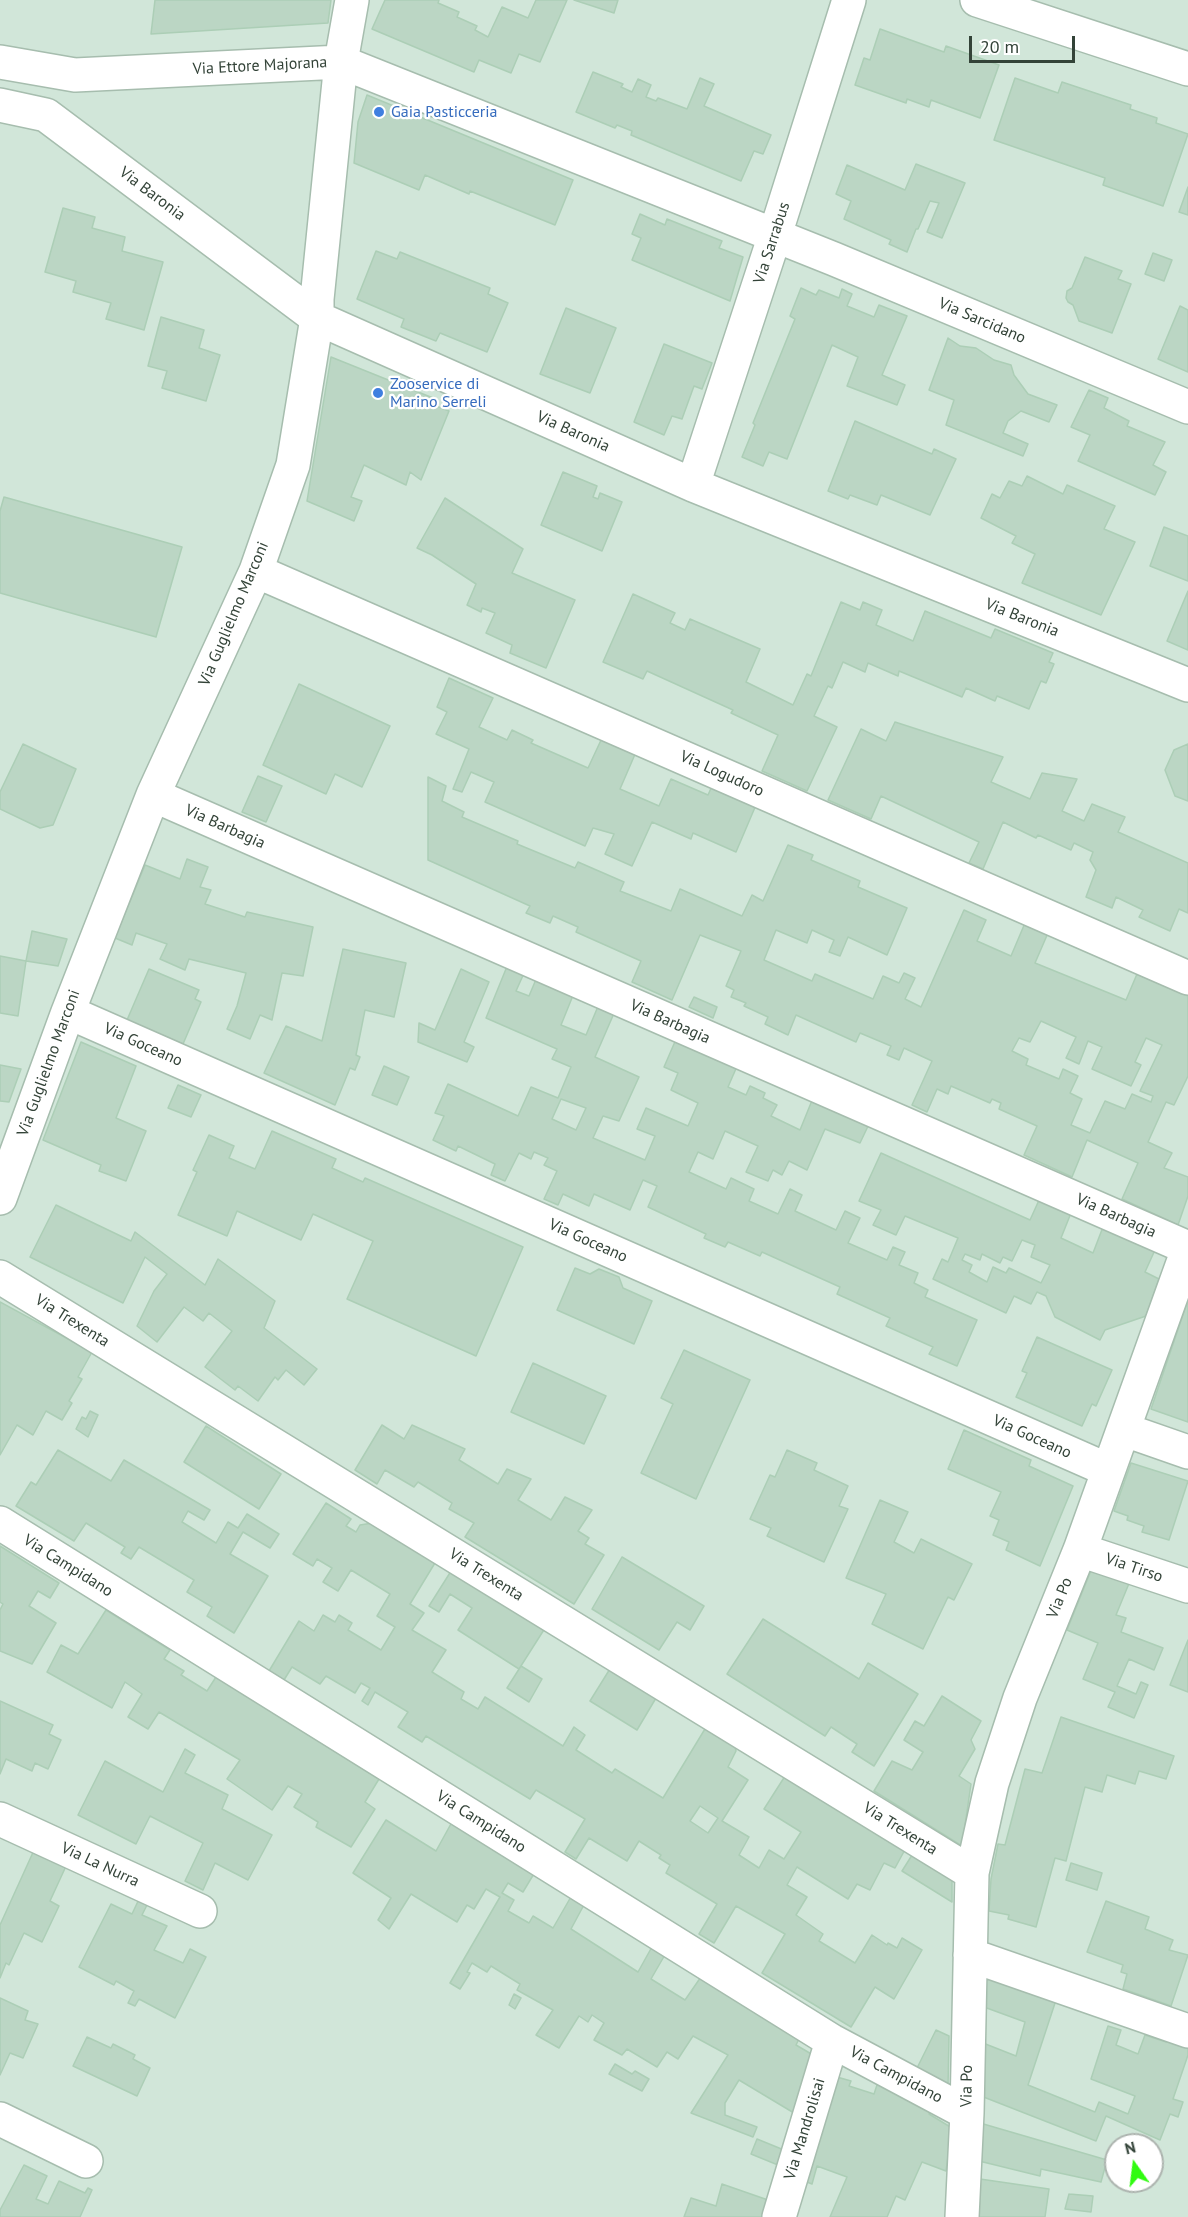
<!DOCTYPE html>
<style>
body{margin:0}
#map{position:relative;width:1188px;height:2217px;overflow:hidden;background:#e3f2e9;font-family:"PT Sans",sans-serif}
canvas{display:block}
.north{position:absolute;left:1104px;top:2133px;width:60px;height:60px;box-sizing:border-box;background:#fff;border:2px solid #adb4af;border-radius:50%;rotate:346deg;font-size:16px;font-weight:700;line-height:24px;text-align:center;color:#334338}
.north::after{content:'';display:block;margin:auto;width:21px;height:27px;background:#31fb11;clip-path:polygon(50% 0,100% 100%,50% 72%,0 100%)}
.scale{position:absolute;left:969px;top:36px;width:106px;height:27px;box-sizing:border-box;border:3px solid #334338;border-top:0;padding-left:8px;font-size:18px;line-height:21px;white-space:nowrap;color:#334338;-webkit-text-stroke:4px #fff;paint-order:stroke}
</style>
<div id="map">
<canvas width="1188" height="2217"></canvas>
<div class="north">N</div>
<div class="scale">20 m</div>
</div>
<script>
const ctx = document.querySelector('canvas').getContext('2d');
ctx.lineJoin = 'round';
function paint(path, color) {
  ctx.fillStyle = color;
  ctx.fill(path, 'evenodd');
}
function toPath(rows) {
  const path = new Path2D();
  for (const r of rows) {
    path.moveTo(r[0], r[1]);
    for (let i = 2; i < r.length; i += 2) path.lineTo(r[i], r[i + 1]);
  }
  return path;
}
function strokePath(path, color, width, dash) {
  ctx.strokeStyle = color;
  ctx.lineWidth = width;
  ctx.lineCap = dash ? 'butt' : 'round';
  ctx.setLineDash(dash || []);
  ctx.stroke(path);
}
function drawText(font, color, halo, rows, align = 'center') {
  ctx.font = font + ' "PT Sans",sans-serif';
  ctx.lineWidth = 4.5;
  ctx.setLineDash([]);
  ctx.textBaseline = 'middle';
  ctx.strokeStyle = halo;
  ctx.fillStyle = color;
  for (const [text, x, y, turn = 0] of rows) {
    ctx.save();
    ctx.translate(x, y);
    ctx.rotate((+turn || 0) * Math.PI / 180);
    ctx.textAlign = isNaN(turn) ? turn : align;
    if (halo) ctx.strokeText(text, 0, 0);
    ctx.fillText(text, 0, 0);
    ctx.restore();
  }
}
paint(toPath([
 [0,0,1188,0,1188,2217,0,2217],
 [1116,2145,1152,2145,1152,2181,1116,2181]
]), '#d1e6d9');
const building = toPath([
 [155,0,331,0,328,23,151,34,155,0],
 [385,0,439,0,438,3,459,12,457,17,477,26,475,30,488,37,502,7,528,18,536,0,567,0,540,62,519,54,511,73,479,60,474,72,372,29,385,0],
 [574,0,618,0,614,13,574,0],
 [880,29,944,52,946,46,999,65,980,118,931,100,929,107,907,99,906,103,855,85,864,58,870,60,880,29],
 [593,72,623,84,621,87,632,92,638,79,651,85,646,97,656,101,658,98,687,109,700,78,714,84,704,106,771,135,763,154,754,151,741,181,631,135,632,131,617,125,615,128,576,112,593,72],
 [1015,78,1058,93,1062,82,1131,105,1130,109,1157,118,1156,123,1188,134,1163,206,1103,185,1105,178,994,140,1015,78],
 [367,95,573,180,555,225,470,191,469,194,425,175,419,190,354,163,358,122,367,95],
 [916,164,965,183,942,238,927,232,939,203,930,201,918,229,916,229,907,252,889,244,891,240,844,219,851,201,836,194,847,165,905,190,916,164],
 [1188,187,1188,215,1179,212,1188,187],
 [63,208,95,217,92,228,125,237,122,251,163,262,144,330,106,319,111,303,73,292,76,281,45,272,63,208],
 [640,214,665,225,667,219,722,241,719,248,743,257,730,301,632,260,641,238,632,234,640,214],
 [376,251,397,259,400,252,490,288,488,294,508,303,487,352,440,333,436,341,401,327,404,319,357,299,376,251],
 [1153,253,1172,260,1164,281,1145,274,1153,253],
 [1085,257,1122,271,1118,279,1131,284,1112,333,1079,321,1073,305,1068,302,1066,298,1067,291,1072,288,1085,257],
 [801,288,816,295,819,290,839,298,842,289,852,294,847,306,874,317,879,305,907,316,882,375,905,385,897,405,847,386,858,357,832,345,787,459,769,452,763,466,742,457,755,425,753,423,795,319,790,316,801,288],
 [1180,306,1188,310,1188,372,1158,359,1180,306],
 [566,308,616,328,590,393,540,374,566,308],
 [161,317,204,330,199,348,220,355,206,401,162,388,167,371,148,366,161,317],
 [948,338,960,346,976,348,994,360,1011,365,1014,375,1028,394,1057,405,1049,422,1021,411,1008,421,1003,433,1028,444,1023,456,946,425,954,400,929,390,948,338],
 [664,344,712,363,702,389,694,386,682,419,672,416,664,435,634,422,664,344],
 [331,357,433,398,431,404,449,411,421,480,410,472,406,485,364,465,351,497,362,501,354,521,307,501,331,357],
 [1089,390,1108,398,1104,408,1129,421,1127,426,1165,442,1153,465,1166,472,1155,495,1078,461,1090,435,1071,427,1089,390],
 [855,421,932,454,934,449,956,459,930,515,881,495,877,505,850,495,848,499,828,491,855,421],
 [563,472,597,486,593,497,598,499,600,493,622,502,602,551,541,525,563,472],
 [1027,476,1063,494,1067,485,1115,506,1104,529,1135,542,1101,615,1022,583,1035,554,1012,543,1016,536,981,518,992,494,1000,498,1009,481,1022,486,1027,476],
 [4,497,182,547,156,637,0,593,0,511,4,497],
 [445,498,523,549,512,573,575,600,546,668,510,653,512,645,486,633,495,613,482,608,481,612,467,605,476,584,432,555,417,548,445,498],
 [1164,527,1188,536,1188,581,1150,566,1164,527],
 [1188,591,1188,650,1167,641,1188,591],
 [633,594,675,613,670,623,685,630,690,619,760,649,746,682,793,705,807,674,811,676,841,602,860,610,863,602,882,610,876,625,913,641,925,611,991,638,995,629,1053,653,1049,662,1054,664,1046,683,1041,681,1029,709,997,696,995,701,966,688,962,697,899,671,898,676,868,663,865,672,843,662,832,688,828,686,814,716,837,727,807,791,762,771,778,735,731,713,733,710,647,671,643,679,603,662,633,594],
 [449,678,493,698,479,727,507,740,512,730,533,740,531,743,588,768,602,738,636,752,620,789,659,806,671,779,708,795,712,786,756,805,736,852,693,833,691,839,652,822,632,866,605,854,614,834,593,828,585,846,485,802,494,782,471,772,462,792,453,789,469,749,436,734,447,712,437,707,449,678],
 [299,684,390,726,362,787,335,774,326,794,263,765,299,684],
 [895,722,1003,757,991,782,1030,799,1042,773,1077,779,1062,811,1084,821,1092,804,1125,817,1118,832,1188,863,1188,913,1179,909,1170,931,1139,917,1143,910,1116,897,1112,908,1086,897,1096,870,1090,860,1093,852,1074,843,1071,850,1038,835,1036,838,1003,822,983,869,969,863,979,842,881,796,871,819,828,800,861,729,886,741,895,722],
 [23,744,76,769,53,825,40,828,0,809,0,792,23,744],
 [1188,744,1188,801,1175,796,1165,770,1174,750,1188,744],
 [258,776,282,786,266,822,242,812,258,776],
 [428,777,446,786,442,801,464,812,462,817,518,841,517,844,575,868,578,862,624,882,620,891,671,911,680,889,742,916,752,895,763,901,788,845,813,855,811,860,860,881,858,887,907,908,887,955,848,937,840,956,829,952,834,940,812,930,807,943,776,930,764,960,812,981,815,974,873,999,883,976,899,983,904,973,915,978,905,999,921,1007,964,910,986,920,977,941,1011,956,1025,923,1048,933,1035,963,1126,1000,1137,974,1188,996,1188,1076,1174,1105,1166,1102,1148,1142,1172,1153,1164,1168,1188,1177,1188,1196,1178,1225,1122,1199,1138,1163,1087,1140,1072,1177,1024,1155,1037,1126,999,1109,1001,1103,992,1099,990,1103,951,1086,948,1094,937,1089,927,1112,912,1105,932,1061,904,1048,899,1060,887,1055,891,1046,860,1033,856,1042,796,1015,788,1035,765,1024,768,1017,744,1006,746,1003,731,997,734,990,726,986,741,951,700,935,672,1000,632,982,641,961,576,932,578,927,553,916,550,923,526,913,530,906,428,860,428,777],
 [1041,1021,1076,1037,1066,1058,1079,1064,1088,1041,1102,1047,1092,1069,1131,1086,1141,1065,1135,1062,1146,1038,1162,1045,1140,1091,1153,1096,1151,1102,1132,1094,1125,1109,1105,1101,1090,1133,1071,1125,1082,1099,1070,1093,1078,1076,1063,1069,1059,1079,1026,1065,1028,1059,1012,1051,1019,1038,1030,1042,1041,1021],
 [187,859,208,867,200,887,211,890,205,904,245,917,247,912,313,927,303,976,282,973,272,1020,260,1015,250,1039,227,1029,237,1006,246,973,189,959,185,970,160,959,167,944,136,933,132,945,115,938,145,865,180,879,187,859],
 [32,931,67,939,58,966,26,961,32,931],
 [343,949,406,963,394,1017,365,1010,356,1055,360,1057,355,1070,350,1068,335,1105,264,1073,286,1026,322,1041,343,949],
 [0,956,26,961,18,1016,0,1013,0,956],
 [508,964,525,971,516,991,529,996,537,977,574,993,561,1025,586,1035,599,1004,615,1011,595,1057,639,1077,619,1121,603,1116,593,1138,645,1160,655,1136,637,1129,646,1108,688,1126,698,1103,671,1090,678,1073,664,1067,677,1037,738,1064,728,1087,746,1095,750,1086,765,1093,763,1098,777,1105,771,1116,800,1130,813,1098,870,1122,860,1143,825,1129,807,1170,789,1161,782,1175,773,1170,768,1181,746,1172,758,1146,725,1131,713,1159,698,1152,689,1172,726,1189,731,1178,754,1189,749,1201,778,1214,790,1189,802,1195,795,1211,836,1230,845,1211,860,1218,848,1243,887,1260,893,1247,905,1252,899,1265,918,1273,914,1283,928,1290,925,1297,977,1320,957,1366,929,1354,933,1347,886,1326,890,1318,837,1294,840,1287,762,1252,760,1256,728,1242,725,1247,704,1238,706,1234,648,1207,657,1186,643,1180,630,1210,594,1194,589,1206,563,1194,558,1205,544,1199,557,1171,544,1165,548,1158,534,1152,531,1159,519,1153,505,1181,491,1175,495,1164,458,1146,456,1151,433,1140,444,1116,435,1113,448,1084,518,1116,531,1087,558,1098,571,1067,552,1059,557,1049,486,1018,508,964],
 [561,1099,586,1108,576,1130,552,1119,561,1099],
 [149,969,199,990,195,999,201,1002,183,1044,127,1020,149,969],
 [461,969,489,982,464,1042,474,1047,467,1062,418,1042,419,1023,435,1030,461,969],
 [694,997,717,1007,713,1018,689,1007,694,997],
 [81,1042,136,1066,116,1118,146,1131,126,1181,99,1171,101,1165,43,1140,81,1042],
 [0,1065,21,1069,9,1102,0,1101,0,1065],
 [384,1066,409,1077,397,1105,372,1095,384,1066],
 [178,1085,201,1095,191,1117,168,1108,178,1085],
 [272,1131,336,1159,332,1168,363,1182,365,1178,523,1247,476,1356,347,1299,373,1241,313,1214,301,1240,237,1211,227,1236,178,1215,197,1172,193,1170,209,1135,234,1146,229,1158,255,1169,272,1131],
 [881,1153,1030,1220,1040,1198,1071,1213,1061,1238,1093,1253,1103,1227,1155,1250,1145,1272,1159,1279,1146,1316,1105,1330,1100,1340,1055,1317,1046,1296,1037,1292,1031,1304,1014,1296,1006,1313,933,1279,942,1259,948,1262,958,1238,905,1216,896,1235,873,1225,881,1210,859,1201,881,1153],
 [1022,1240,1035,1245,1031,1257,1050,1265,1041,1283,1009,1268,1006,1273,993,1267,987,1282,969,1272,972,1265,962,1260,965,1254,980,1260,982,1254,1000,1263,1003,1257,1012,1261,1022,1240],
 [56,1205,131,1241,135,1232,205,1285,218,1259,275,1301,264,1328,317,1369,304,1385,286,1370,278,1380,275,1377,258,1401,238,1386,235,1390,205,1367,232,1331,209,1313,203,1321,184,1307,157,1342,137,1326,154,1291,167,1274,145,1257,123,1303,30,1257,56,1205],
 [575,1268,590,1274,599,1269,619,1277,623,1288,652,1301,634,1344,557,1310,575,1268],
 [1188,1300,1188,1422,1151,1409,1188,1300],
 [0,1302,92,1352,78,1377,82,1379,69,1401,72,1403,62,1420,46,1411,33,1435,17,1425,0,1455,0,1302],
 [1037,1337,1112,1370,1096,1406,1092,1404,1082,1426,1016,1397,1027,1373,1022,1371,1037,1337],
 [684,1350,750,1380,696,1499,641,1473,673,1404,661,1398,684,1350],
 [533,1363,606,1396,584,1444,511,1412,533,1363],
 [90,1411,98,1415,88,1437,76,1429,82,1417,86,1419,90,1411],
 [382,1425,404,1439,412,1425,465,1449,459,1460,498,1484,507,1469,531,1479,518,1500,551,1520,565,1497,592,1510,578,1531,589,1538,585,1544,604,1555,574,1604,465,1537,474,1523,449,1509,452,1503,418,1482,414,1487,385,1470,377,1484,355,1470,382,1425],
 [206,1426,281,1474,259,1509,184,1462,206,1426],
 [964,1430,1031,1460,1029,1466,1073,1486,1040,1566,1006,1550,1009,1542,993,1535,999,1520,990,1516,1001,1492,948,1469,964,1430],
 [58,1450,111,1481,124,1460,210,1510,204,1520,188,1511,182,1522,216,1543,228,1522,238,1528,247,1514,279,1534,270,1548,243,1532,230,1554,268,1576,234,1633,207,1616,212,1607,187,1592,194,1580,139,1547,131,1559,121,1553,125,1547,86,1523,74,1541,16,1506,31,1482,36,1485,58,1450],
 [787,1450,817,1463,814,1470,848,1486,839,1506,848,1509,824,1562,767,1536,771,1528,750,1519,770,1475,775,1477,787,1450],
 [1131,1463,1188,1481,1169,1540,1142,1532,1144,1526,1127,1520,1128,1516,1114,1511,1131,1463],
 [880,1500,908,1512,894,1542,914,1553,921,1539,972,1564,954,1600,948,1597,923,1649,872,1624,886,1594,846,1578,880,1500],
 [326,1503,351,1519,346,1526,356,1532,360,1525,379,1522,438,1558,410,1604,424,1613,412,1630,446,1650,432,1672,464,1692,461,1699,478,1709,485,1697,563,1746,574,1727,585,1735,576,1750,612,1773,615,1769,663,1798,708,1724,734,1741,736,1751,728,1767,748,1780,722,1821,749,1837,739,1855,759,1868,769,1850,784,1859,801,1832,764,1809,787,1773,907,1846,895,1868,884,1863,870,1890,857,1884,848,1899,797,1867,787,1885,807,1897,796,1915,823,1934,819,1941,855,1963,872,1935,887,1945,888,1943,897,1948,902,1938,922,1950,894,1999,875,1987,851,2027,762,1973,785,1934,736,1906,714,1943,699,1934,717,1904,666,1873,670,1865,659,1858,661,1855,639,1841,627,1861,589,1838,576,1859,565,1852,585,1819,536,1790,530,1799,426,1736,422,1742,398,1727,408,1712,375,1692,368,1705,362,1701,370,1688,361,1683,355,1693,326,1676,320,1684,292,1667,284,1680,269,1671,299,1621,314,1631,323,1615,335,1622,339,1615,352,1623,348,1630,381,1650,395,1627,377,1616,390,1594,351,1570,338,1591,323,1582,332,1568,317,1559,313,1566,293,1554,326,1503],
 [700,1806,718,1818,708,1833,690,1821,700,1806],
 [0,1546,59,1583,50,1598,38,1591,29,1606,56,1623,32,1664,0,1651,0,1610,3,1604,0,1602,0,1546],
 [622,1557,704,1606,690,1630,677,1622,659,1650,592,1609,622,1557],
 [453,1568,547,1625,519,1669,458,1630,472,1608,450,1594,439,1612,429,1606,453,1568],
 [1092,1568,1130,1581,1116,1615,1126,1618,1121,1632,1163,1648,1154,1670,1129,1659,1117,1686,1136,1694,1141,1682,1148,1685,1134,1718,1108,1707,1115,1692,1083,1679,1098,1643,1067,1630,1092,1568],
 [106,1610,170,1650,164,1659,184,1671,181,1675,207,1691,216,1677,379,1779,365,1802,375,1809,351,1847,316,1827,318,1822,294,1807,302,1794,288,1786,272,1810,227,1779,240,1760,159,1712,148,1729,128,1717,142,1694,125,1682,112,1708,47,1672,61,1645,78,1654,106,1610],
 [763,1619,859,1679,868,1663,918,1694,874,1766,852,1752,857,1744,831,1727,825,1736,727,1674,763,1619],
 [1188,1640,1188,1692,1170,1685,1188,1640],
 [613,1664,659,1693,637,1730,590,1701,613,1664],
 [521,1666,542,1679,529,1702,507,1688,521,1666],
 [942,1696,981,1721,971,1740,975,1749,959,1776,971,1784,962,1846,874,1791,892,1761,912,1770,923,1752,904,1740,915,1721,924,1726,942,1696],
 [0,1701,53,1725,49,1734,61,1740,48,1769,35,1763,32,1771,6,1759,0,1774,0,1701],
 [1061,1717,1174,1756,1166,1779,1139,1771,1135,1784,1107,1775,1102,1792,1085,1787,1066,1861,1055,1858,1036,1927,1008,1919,1009,1915,989,1911,991,1879,998,1844,1005,1845,1025,1769,1042,1773,1061,1717],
 [185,1749,195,1755,185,1773,228,1795,222,1809,272,1835,248,1880,215,1863,203,1890,185,1881,203,1843,150,1816,136,1844,78,1815,105,1761,163,1792,185,1749],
 [386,1820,436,1851,452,1822,535,1872,523,1892,508,1883,502,1893,514,1900,508,1911,529,1923,533,1916,553,1928,572,1895,585,1903,571,1929,638,1972,653,1945,666,1953,651,1979,685,2000,703,1974,801,2035,796,2045,813,2055,794,2113,739,2080,725,2103,725,2115,757,2127,753,2137,691,2113,728,2055,693,2036,678,2059,667,2052,657,2067,627,2049,622,2055,594,2040,604,2023,592,2015,588,2022,579,2016,559,2048,536,2035,553,2010,517,1990,520,1984,491,1966,487,1972,472,1963,467,1972,470,1973,460,1989,450,1983,500,1897,486,1889,474,1909,467,1905,457,1922,411,1894,389,1929,378,1920,391,1898,353,1873,386,1820],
 [35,1848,67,1864,50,1901,59,1906,42,1942,24,1933,9,1965,6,1963,0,1978,0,1925,35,1848],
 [914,1852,952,1874,952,1902,902,1871,914,1852],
 [1071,1863,1102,1873,1097,1890,1066,1880,1071,1863],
 [140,1897,149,1901,142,1915,167,1926,154,1950,183,1963,190,1949,206,1957,175,2018,139,1999,135,2006,128,2003,134,1991,116,1981,114,1985,79,1967,111,1904,132,1914,140,1897],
 [1106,1901,1149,1917,1145,1929,1173,1940,1169,1950,1188,1955,1171,2006,1123,1989,1127,1974,1121,1972,1123,1965,1087,1952,1106,1901],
 [985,1968,1058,1994,1028,2085,1095,2112,1099,2102,1128,2114,1135,2096,1091,2079,1108,2026,1121,2030,1116,2045,1138,2054,1145,2035,1166,2042,1169,2035,1188,2042,1188,2055,1173,2099,1183,2102,1178,2117,1170,2114,1160,2140,1106,2116,1096,2141,981,2096,983,2043,1016,2056,1025,2022,984,2007,985,1968],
 [514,1994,521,1998,515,2009,509,2005,514,1994],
 [0,1998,28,2011,25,2020,38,2024,23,2058,10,2053,0,2075,0,1998],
 [936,2030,949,2036,948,2087,917,2068,936,2030],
 [87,2037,111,2048,113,2044,135,2055,133,2059,150,2068,137,2096,73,2066,87,2037],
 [615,2064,632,2074,635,2071,649,2079,642,2091,609,2074,615,2064],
 [830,2075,851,2081,849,2086,874,2094,878,2082,931,2110,929,2114,952,2128,946,2171,922,2162,905,2200,896,2196,887,2217,830,2217,847,2177,817,2166,812,2184,799,2179,830,2075],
 [980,2123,1107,2160,1101,2182,1041,2169,1040,2176,979,2161,980,2123],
 [757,2139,784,2150,778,2165,751,2154,757,2139],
 [24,2165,47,2176,36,2199,48,2204,59,2181,85,2193,88,2188,92,2190,80,2217,0,2217,0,2210,24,2165],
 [980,2179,1049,2189,1045,2217,979,2217,980,2179],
 [722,2184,768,2200,762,2217,684,2217,691,2198,716,2206,722,2184],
 [1069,2194,1093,2196,1091,2212,1065,2209,1069,2194]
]);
paint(building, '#bbd6c4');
strokePath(building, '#acceb6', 1.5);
const minor = toPath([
 [977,0,1188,69],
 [0,62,75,75,341,62,834,259,1188,407],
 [0,105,46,115,317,318,693,485,1188,685],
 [693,485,775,235,849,0],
 [256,571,1188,978],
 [153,795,1188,1248],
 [68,1012,1108,1470],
 [0,1198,68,1012,153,795,256,571,293,465,317,318,317,299,341,62,352,0],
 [0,1277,972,1873],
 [1125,1430,1188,1452],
 [0,1523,832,2041,967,2113],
 [1080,1550,1188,1586],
 [0,1819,200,1911],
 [970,1955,1188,2031],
 [0,2119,86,2161],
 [779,2217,832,2041],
 [962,2217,967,2113,972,1873,992,1783,1020,1698,1080,1550,1188,1249]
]);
strokePath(minor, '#a6bdae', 36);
strokePath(minor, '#fff', 33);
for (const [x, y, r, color] of [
 [379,112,6,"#3f7fe0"],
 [378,393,6,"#3f7fe0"]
]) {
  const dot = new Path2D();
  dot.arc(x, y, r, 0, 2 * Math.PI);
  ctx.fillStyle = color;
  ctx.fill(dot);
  strokePath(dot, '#fff', 2);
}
drawText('16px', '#334338', '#fff', [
 ["Via Ettore Majorana",260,66,-3],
 ["Via Baronia",152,194,37],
 ["Via Sarrabus",772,243,-72],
 ["Via Sarcidano",982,321,23],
 ["Via Baronia",573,432,24],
 ["Via Guglielmo Marconi",234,614,-67],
 ["Via Baronia",1022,618,22],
 ["Via Logudoro",722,774,24],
 ["Via Barbagia",225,827,24],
 ["Via Barbagia",670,1022,24],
 ["Via Goceano",143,1045,24],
 ["Via Guglielmo Marconi",49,1063,-70],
 ["Via Barbagia",1116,1216,24],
 ["Via Goceano",588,1241,24],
 ["Via Trexenta",72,1321,32],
 ["Via Goceano",1032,1437,24],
 ["Via Campidano",68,1566,32],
 ["Via Tirso",1134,1568,19],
 ["Via Trexenta",486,1575,32],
 ["Via Po",1060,1598,-68],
 ["Via Campidano",481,1822,32],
 ["Via Trexenta",900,1829,32],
 ["Via La Nurra",100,1865,25],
 ["Via Campidano",896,2075,28],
 ["Via Po",967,2086,-89],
 ["Via Mandrolisai",805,2129,-73]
]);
drawText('16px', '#366cbe', '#fff', [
 ["Gaia Pasticceria",391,112],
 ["Zooservice di",390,384],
 ["Marino Serreli",390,402]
], 'left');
</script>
